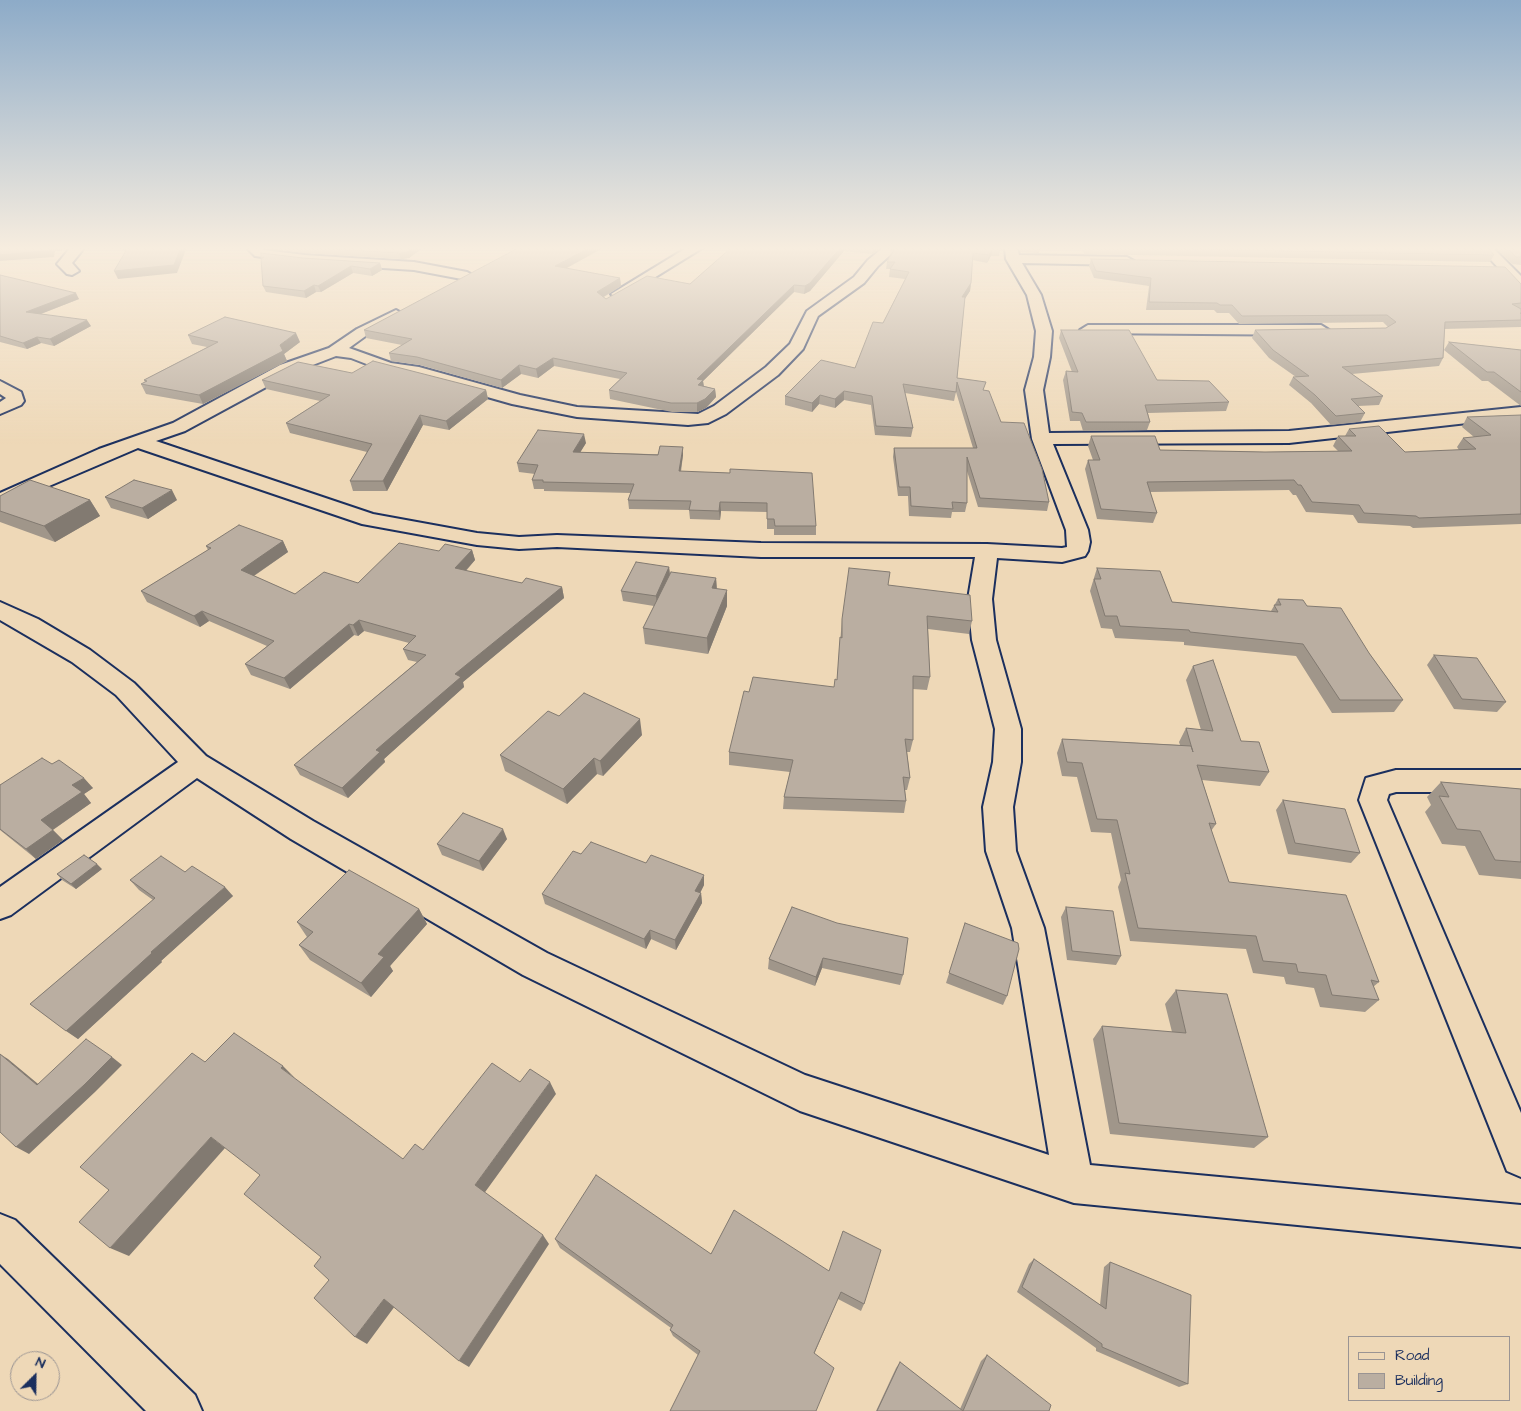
<!DOCTYPE html>
<style>
body{margin:0}
#map{position:relative;width:1521px;height:1411px;overflow:hidden;background:#eed8b7;font-family:"Architects Daughter",sans-serif}
canvas{display:block}
.legend{position:absolute;left:1348px;top:1336px;width:162px;height:65px;box-sizing:border-box;background:#eed8b7;border:1px solid #9a9493;margin:0;padding:6px 9px;list-style:none;font-size:15px;color:#1b2f5e}
.legend li{display:flex;align-items:center;gap:10px;height:25px}
.legend b{width:25px;border:1px solid #9a9493}
.north{position:absolute;left:10px;top:1351px;width:50px;height:50px;box-sizing:border-box;background:#eed8b7;border:1px solid #9a9493;border-radius:50%;rotate:23deg;font-size:14px;font-weight:700;line-height:20px;text-align:center;color:#1b2f5e}
.north::after{content:'';display:block;margin:auto;width:18px;height:22px;background:#1b2f5e;clip-path:polygon(50% 0,100% 100%,50% 72%,0 100%)}
</style>
<div id="map">
<canvas width="1521" height="1411"></canvas>
<ul class="legend">
<li><b style="height:6px;background:#eed8b7"></b>Road</li>
<li><b style="height:14px;background:#baaea1"></b>Building</li>
</ul>
<div class="north">N</div>
</div>
<script>
const ctx = document.querySelector('canvas').getContext('2d');
ctx.lineJoin = 'round';
function toPath(rows) {
  const path = new Path2D();
  for (const r of rows) {
    path.moveTo(r[0], r[1]);
    for (let i = 2; i < r.length; i += 2) path.lineTo(r[i], r[i + 1]);
  }
  return path;
}
function strokePath(path, color, width, dash) {
  ctx.strokeStyle = color;
  ctx.lineWidth = width;
  ctx.lineCap = dash ? 'butt' : 'round';
  ctx.setLineDash(dash || []);
  ctx.stroke(path);
}
function paint(path, color) {
  ctx.fillStyle = color;
  ctx.fill(path, 'evenodd');
}
const minor = toPath([
 [71,247,85,247,72,263,79,271,72,275,67,274,57,264,71,247],
 [246,247,261,247,264,250,305,255,414,262,467,272,474,276,467,280,414,270,305,263,255,256,246,247],
 [688,247,704,247,623,297,618,298,611,294,688,247],
 [884,247,899,247,878,266,864,283,818,316,803,349,778,375,726,414,708,423,688,425,577,417,512,404,417,377,382,370,351,358,336,356,292,373,185,431,156,441,373,514,477,533,519,537,557,535,761,543,987,544,1062,548,1067,547,1066,530,1032,439,1025,390,1034,357,1036,331,1027,295,1006,259,1005,247,1017,247,1019,255,1127,257,1134,261,1127,265,1022,263,1041,295,1052,331,1050,357,1043,390,1049,433,1289,431,1521,407,1521,417,1289,443,1053,444,1088,530,1090,542,1088,551,1085,556,1062,562,997,558,992,599,996,640,1021,729,1021,762,1013,807,1016,851,1044,928,1090,1165,1521,1205,1521,1247,1074,1203,800,1111,523,975,291,839,197,778,11,915,0,919,0,887,178,762,116,695,72,662,0,620,0,602,38,619,90,650,134,683,206,756,313,821,547,953,805,1075,1049,1155,1012,928,986,851,983,807,993,762,995,729,972,640,968,599,975,557,761,557,557,547,519,549,477,545,362,524,138,448,0,507,0,493,99,449,173,423,280,365,329,348,357,329,396,310,403,314,401,317,367,335,349,348,391,363,419,367,520,395,577,407,698,414,714,406,766,367,790,344,807,311,854,277,868,260,884,247],
 [1479,247,1492,247,1521,276,1521,288,1516,287,1479,247],
 [1088,325,1321,325,1329,330,1321,335,1083,333,1080,330,1088,325],
 [0,381,21,392,24,401,21,405,0,414,0,402,6,398,0,394,0,381],
 [1396,770,1521,770,1521,792,1396,792,1389,794,1387,800,1521,1113,1521,1177,1507,1171,1359,800,1366,778,1396,770],
 [0,1214,15,1220,195,1395,202,1411,146,1411,0,1264,0,1214]
]);
strokePath(minor, '#1b2f5e', 4);
paint(minor, '#eed8b7');
paint(toPath([
 [264,247,424,247,409,258,401,259,305,253,265,248],
 [732,247,882,247,872,254,844,251,810,291,804,294,794,292,703,381,704,386,715,389,716,397,706,408,697,412,672,412,610,399,609,390,620,379,554,366,538,378,521,374,502,388,420,365,391,361,389,353,402,345,366,338,364,330,566,268,620,278,621,286,604,297,606,299,690,284],
 [894,247,1004,247,1003,250,1000,250,999,256,991,256,987,263,972,260,971,283,970,291,965,298,957,378,985,391,1001,422,1049,502,1047,511,978,507,967,471,967,503,965,512,952,512,951,518,909,516,908,496,898,496,893,457,894,448,973,448,956,392,954,401,905,393,913,428,911,437,875,435,871,405,844,400,835,408,819,404,812,412,785,405,785,396,855,368,883,323,905,279,889,277,890,269,886,269,887,262,890,256,891,249],
 [1018,247,1040,247,1039,253,1020,252],
 [1081,247,1487,247,1494,255,1490,262,1084,254],
 [1494,247,1521,247,1521,265,1512,264],
 [303,258,380,263,382,270,372,276,353,273,321,292,316,292,306,298,266,292,263,286],
 [1091,259,1521,284,1521,327,1444,329,1443,358,1439,366,1352,374,1383,396,1379,405,1358,406,1365,413,1360,422,1331,425,1311,403,1289,385,1293,377,1296,377,1269,358,1252,338,1255,330,1386,328,1388,327,1383,322,1239,324,1229,313,1217,313,1214,310,1146,310,1149,286,1094,278,1089,266],
 [0,275,79,299,41,314,91,326,54,346,41,343,27,349,0,342],
 [1061,330,1157,380,1229,402,1226,411,1148,413,1150,422,1147,430,1083,431,1080,421,1070,421,1063,380,1066,371,1072,372,1059,338],
 [188,335,300,342,284,354,287,361,203,404,146,394,141,384,145,382,144,380,207,347,192,344],
 [1449,342,1521,350,1521,406,1488,381,1482,381,1444,350],
 [352,373,486,390,488,399,449,430,423,425,387,491,353,491,350,481,367,452,290,433,286,423,320,401,266,389,262,380],
 [1521,415,1521,524,1413,528,1410,526,1358,523,1353,515,1306,512,1296,495,1293,495,1289,490,1150,492,1157,513,1153,523,1097,519,1085,469,1088,460,1093,460,1088,446,1091,436,1160,450,1265,452,1338,451,1333,446,1338,436,1345,436,1349,429,1405,452,1459,450,1457,447,1463,438,1474,437,1462,427,1467,417],
 [586,443,580,452,683,455,681,472,730,473,816,526,816,535,774,535,774,529,767,529,767,512,721,511,720,520,690,519,689,510,629,509,628,500,631,493,544,491,544,489,534,489,532,480,535,474,519,472,517,463],
 [0,496,90,500,100,516,55,542,0,522],
 [105,497,177,500,148,519,111,508],
 [283,541,288,552,254,576,295,594,358,583,439,551,472,550,475,560,466,571,522,583,562,587,564,598,463,682,464,687,384,759,385,762,348,798,300,775,294,765,417,662,408,660,403,649,409,643,364,631,358,636,354,635,290,689,251,675,245,664,267,646,209,621,200,627,147,602,141,591,208,550,206,546],
 [669,567,670,573,716,578,717,589,727,606,708,654,645,644,643,628,654,606,623,601,621,591],
 [1097,568,1172,602,1271,611,1278,599,1307,606,1369,653,1403,700,1394,712,1332,713,1296,656,1184,645,1184,642,1115,638,1112,629,1101,628,1090,591],
 [888,585,972,621,969,634,928,629,930,677,927,690,913,689,913,740,910,752,907,752,910,778,907,790,905,790,906,801,904,813,783,809,784,797,790,772,729,765,729,752,749,692,834,687,837,680,842,619],
 [1434,655,1506,702,1497,712,1454,709,1427,665],
 [1193,666,1241,741,1269,772,1260,786,1202,780,1216,824,1211,831,1229,882,1379,982,1373,987,1379,1000,1365,1012,1320,1007,1314,988,1286,984,1284,977,1253,973,1246,949,1130,941,1118,887,1121,880,1111,833,1091,832,1077,777,1062,776,1057,753,1062,739,1180,745,1179,742,1186,728,1201,730,1186,680],
 [559,716,642,735,603,776,597,774,567,804,505,771,500,755],
 [52,764,93,788,84,794,91,803,53,830,63,840,36,859,0,830,0,785],
 [1441,782,1521,789,1521,879,1479,875,1465,846,1442,844,1425,812,1431,805,1427,797],
 [1283,800,1360,853,1351,863,1288,854,1276,810],
 [507,839,483,871,442,855,437,844],
 [581,854,646,863,704,885,700,893,701,893,702,903,676,950,651,939,646,949,545,904,542,894],
 [102,869,76,889,62,880,57,874],
 [185,872,233,896,161,961,162,962,78,1039,30,1004,153,900,139,890,130,880],
 [792,907,903,975,900,985,822,968,815,986,768,969,769,959],
 [1066,907,1121,956,1116,965,1067,960,1061,917],
 [419,909,427,924,390,966,393,971,371,997,310,960,299,945,307,937,297,922],
 [965,923,1007,996,1003,1005,946,983],
 [1176,990,1268,1137,1254,1148,1110,1134,1093,1039,1102,1026,1172,1032,1165,1004],
 [734,1210,864,1304,861,1311,838,1299,698,1355,673,1336,670,1330,671,1328,560,1248,555,1239,711,1254],
 [1034,1259,1100,1305,1104,1267,1110,1262,1188,1384,1179,1387,1096,1351,1096,1348,1017,1292,1029,1264],
 [987,1355,1049,1411,876,1411,896,1368,900,1362,960,1409,981,1361]
]), '#a0968a');
paint(toPath([
 [51,247,64,247,62,251,55,251,54,257,0,261,0,255],
 [122,247,132,247,134,250,124,251],
 [181,247,187,247,177,273,118,279,114,271],
 [414,247,424,247,409,258,401,259,399,253],
 [591,247,605,247,556,274,555,266],
 [841,247,844,247,844,251,810,291,804,294,805,286],
 [873,247,882,247,872,254],
 [993,248,991,256,987,263,989,255],
 [380,263,382,270,372,276,370,269],
 [351,266,353,273,321,292,318,286],
 [620,278,621,286,598,300,597,292],
 [971,283,970,291,961,305,962,297],
 [314,285,316,292,306,298,304,291],
 [794,285,794,292,703,381,704,389,699,394,697,379],
 [76,293,79,299,30,318,26,312],
 [87,320,91,326,54,346,50,339],
 [296,333,300,342,284,354,287,361,203,404,199,395,280,345],
 [37,337,41,343,27,349,23,343],
 [553,358,554,366,538,378,536,369],
 [519,365,521,374,502,388,501,380],
 [715,389,716,397,706,408,697,412,697,403],
 [486,390,488,399,449,430,446,421],
 [844,391,844,400,835,408,835,399],
 [820,395,819,404,812,412,812,403],
 [420,415,423,425,387,491,383,481],
 [584,434,586,443,575,461,573,452],
 [683,447,683,455,679,480,679,471],
 [172,490,177,500,148,519,142,508],
 [90,500,100,516,55,542,44,526],
 [720,502,721,511,720,520,719,511],
 [283,541,288,552,246,581,241,570],
 [472,550,475,560,458,579,455,568],
 [669,567,670,578,657,606,656,596],
 [716,578,717,594,712,588],
 [562,587,564,598,463,682,464,687,384,759,385,762,348,798,342,788,376,750,455,674],
 [727,590,727,606,708,654,707,638],
 [202,611,209,621,200,627,194,616],
 [359,620,364,631,358,636,353,625],
 [349,624,354,635,290,689,284,678],
 [640,719,642,735,603,776,600,761],
 [594,758,597,774,567,804,563,789],
 [84,778,93,788,84,794,91,803,51,831,41,820,72,785],
 [503,829,507,839,483,871,479,861],
 [53,830,63,840,36,859,26,849],
 [97,864,102,869,76,889,71,884],
 [704,875,704,885,696,901,695,891],
 [225,887,233,896,161,961,162,962,78,1039,66,1031,151,952],
 [701,893,702,903,676,950,675,940],
 [419,909,427,924,390,966,393,971,371,997,361,983,378,954],
 [650,930,651,939,646,949,644,939],
 [823,958,822,968,815,986,816,977],
 [0,1054,8,1059,49,1093,37,1085],
 [112,1057,122,1065,95,1092,29,1154,16,1147],
 [283,1066,295,1078,281,1068],
 [550,1082,556,1094,483,1195,475,1185],
 [211,1137,225,1148,129,1256,110,1248],
 [543,1235,549,1244,469,1367,459,1361],
 [841,1292,838,1299,812,1359,814,1353],
 [384,1299,395,1306,367,1344,355,1337]
]), '#827a71');
const building = toPath([
 [0,247,51,247,51,250,0,255,0,247],
 [128,247,181,247,174,265,114,271,128,247],
 [301,247,414,247,407,252,399,253,301,247],
 [520,247,591,247,555,266,620,278,597,292,606,299,647,276,690,284,732,247,841,247,810,283,805,286,794,285,697,379,703,380,698,385,715,389,705,399,697,403,671,403,609,390,627,373,553,358,536,369,519,365,501,380,417,357,389,353,412,339,364,330,520,247],
 [894,247,1000,247,1000,249,993,248,989,255,973,253,971,283,962,297,965,297,957,378,986,382,983,390,989,391,1001,422,1024,423,1042,469,1049,502,980,498,967,457,967,503,952,502,953,509,911,506,910,487,899,487,894,448,977,448,957,382,956,392,903,384,913,428,876,426,872,396,844,391,835,399,820,395,812,403,785,396,821,360,855,368,873,322,883,323,909,272,890,269,895,262,887,262,894,250,891,249,894,247],
 [1086,247,1487,247,1494,255,1086,247],
 [1506,247,1521,247,1521,257,1516,257,1506,247],
 [261,253,303,258,380,263,370,269,351,266,318,286,314,285,304,291,263,286,261,259,264,257,261,258,261,253],
 [1091,259,1505,267,1521,284,1521,303,1512,304,1521,309,1521,313,1520,313,1521,314,1521,320,1445,322,1443,358,1342,367,1383,396,1351,399,1365,413,1336,416,1315,395,1293,377,1309,376,1273,350,1255,330,1386,328,1396,322,1387,315,1242,316,1232,305,1220,305,1217,303,1149,302,1151,278,1096,271,1091,259],
 [0,275,76,293,26,312,87,320,50,339,37,337,23,343,0,336,0,275],
 [225,317,296,333,280,345,283,351,199,395,141,384,147,381,144,380,218,342,188,335,225,317],
 [1061,330,1129,330,1157,380,1209,381,1229,402,1145,405,1150,422,1086,422,1082,413,1072,412,1066,371,1078,372,1061,330],
 [1449,342,1521,350,1521,392,1494,372,1487,372,1449,342],
 [373,361,486,390,446,421,420,415,383,481,350,481,372,444,286,423,330,395,262,380,298,362,352,373,373,361],
 [1521,415,1521,514,1419,518,1416,516,1364,513,1359,505,1312,502,1301,485,1298,485,1294,480,1147,482,1157,513,1101,509,1088,460,1100,460,1091,436,1155,436,1160,450,1265,452,1352,451,1338,436,1356,436,1349,429,1379,426,1405,452,1476,449,1463,438,1491,435,1467,417,1521,415],
 [538,430,584,434,573,452,658,455,660,446,683,447,679,471,730,473,730,469,812,473,816,526,775,526,774,519,767,519,767,503,720,502,719,511,689,510,691,501,628,500,634,484,543,482,543,480,532,480,538,465,517,463,538,430],
 [30,480,90,500,44,526,0,511,0,496,30,480],
 [134,480,172,490,142,508,105,497,134,480],
 [239,525,283,541,241,570,295,594,324,572,358,583,399,543,439,551,445,544,472,550,455,568,522,583,526,578,562,587,455,674,461,677,376,750,380,752,342,788,294,765,426,655,403,649,416,636,359,620,353,625,349,624,284,678,245,664,274,641,202,611,194,616,141,591,211,548,206,546,239,525],
 [636,562,669,567,656,596,621,591,636,562],
 [849,568,890,572,888,585,970,595,972,621,927,616,930,677,913,676,913,740,905,739,910,778,903,777,906,801,784,797,793,760,729,752,744,691,749,692,753,677,834,687,835,679,837,680,840,637,842,638,842,619,849,568],
 [1097,568,1160,571,1172,602,1278,612,1274,605,1281,605,1278,599,1303,600,1307,606,1341,608,1369,653,1403,700,1340,700,1303,644,1190,632,1189,630,1120,626,1117,616,1105,616,1094,579,1101,579,1097,568],
 [671,572,716,578,712,588,727,590,707,638,643,628,671,572],
 [1434,655,1477,658,1506,702,1462,699,1434,655],
 [1213,660,1241,741,1259,742,1269,772,1197,765,1216,824,1209,823,1229,882,1346,895,1379,982,1371,980,1379,1000,1332,995,1326,975,1298,972,1296,964,1263,961,1256,936,1138,928,1125,873,1130,874,1117,820,1097,819,1082,763,1067,762,1062,739,1191,746,1193,752,1186,728,1213,731,1193,666,1213,660],
 [584,693,640,719,600,761,594,758,563,789,500,755,548,711,559,716,584,693],
 [42,758,52,764,59,760,84,778,72,785,82,792,41,820,53,830,26,849,0,829,0,785,42,758],
 [1441,782,1521,789,1521,862,1495,860,1480,831,1457,829,1439,796,1449,797,1441,782],
 [1283,800,1345,809,1360,853,1295,843,1283,800],
 [463,813,503,829,479,861,437,844,463,813],
 [591,842,646,863,651,855,704,875,695,891,701,893,675,940,650,930,644,939,542,894,573,851,581,854,591,842],
 [84,855,97,864,71,884,57,874,84,855],
 [161,856,185,872,192,866,225,887,151,952,152,953,66,1031,30,1004,155,898,130,880,161,856],
 [349,870,419,909,378,954,384,957,361,983,299,945,313,932,297,922,349,870],
 [792,907,837,923,908,938,903,975,823,958,816,977,769,959,792,907],
 [1066,907,1113,911,1121,956,1072,951,1066,907],
 [965,923,1018,943,1019,949,1007,996,949,973,965,923],
 [1176,990,1227,994,1268,1137,1119,1123,1102,1026,1186,1033,1176,990],
 [234,1033,283,1066,281,1068,403,1159,415,1144,423,1150,492,1063,520,1082,530,1069,550,1082,475,1185,543,1235,459,1361,384,1299,355,1337,314,1298,329,1280,314,1266,321,1257,244,1194,260,1175,211,1137,110,1248,79,1222,109,1190,80,1167,192,1053,205,1062,234,1033],
 [86,1039,112,1057,84,1085,16,1147,0,1132,0,1054,37,1085,86,1039],
 [596,1175,711,1254,734,1210,829,1271,843,1231,881,1250,864,1304,841,1292,814,1353,834,1368,816,1411,670,1411,700,1351,670,1330,673,1325,555,1239,596,1175],
 [1034,1259,1106,1309,1110,1262,1191,1295,1188,1384,1102,1347,1102,1344,1022,1287,1034,1259],
 [987,1355,1051,1405,1049,1411,963,1411,987,1355],
 [900,1362,963,1411,877,1411,900,1362]
]);
paint(building, '#baaea1');
strokePath(building, '#827a71', 1);
const sky = ctx.createLinearGradient(0, 0, 0, 444);
sky.addColorStop(0, '#8dabc8');
sky.addColorStop(0.56, '#f7eddf');
sky.addColorStop(1, '#f7eddf00');
ctx.fillStyle = sky;
ctx.fillRect(0, 0, 1521, 444);
</script>
